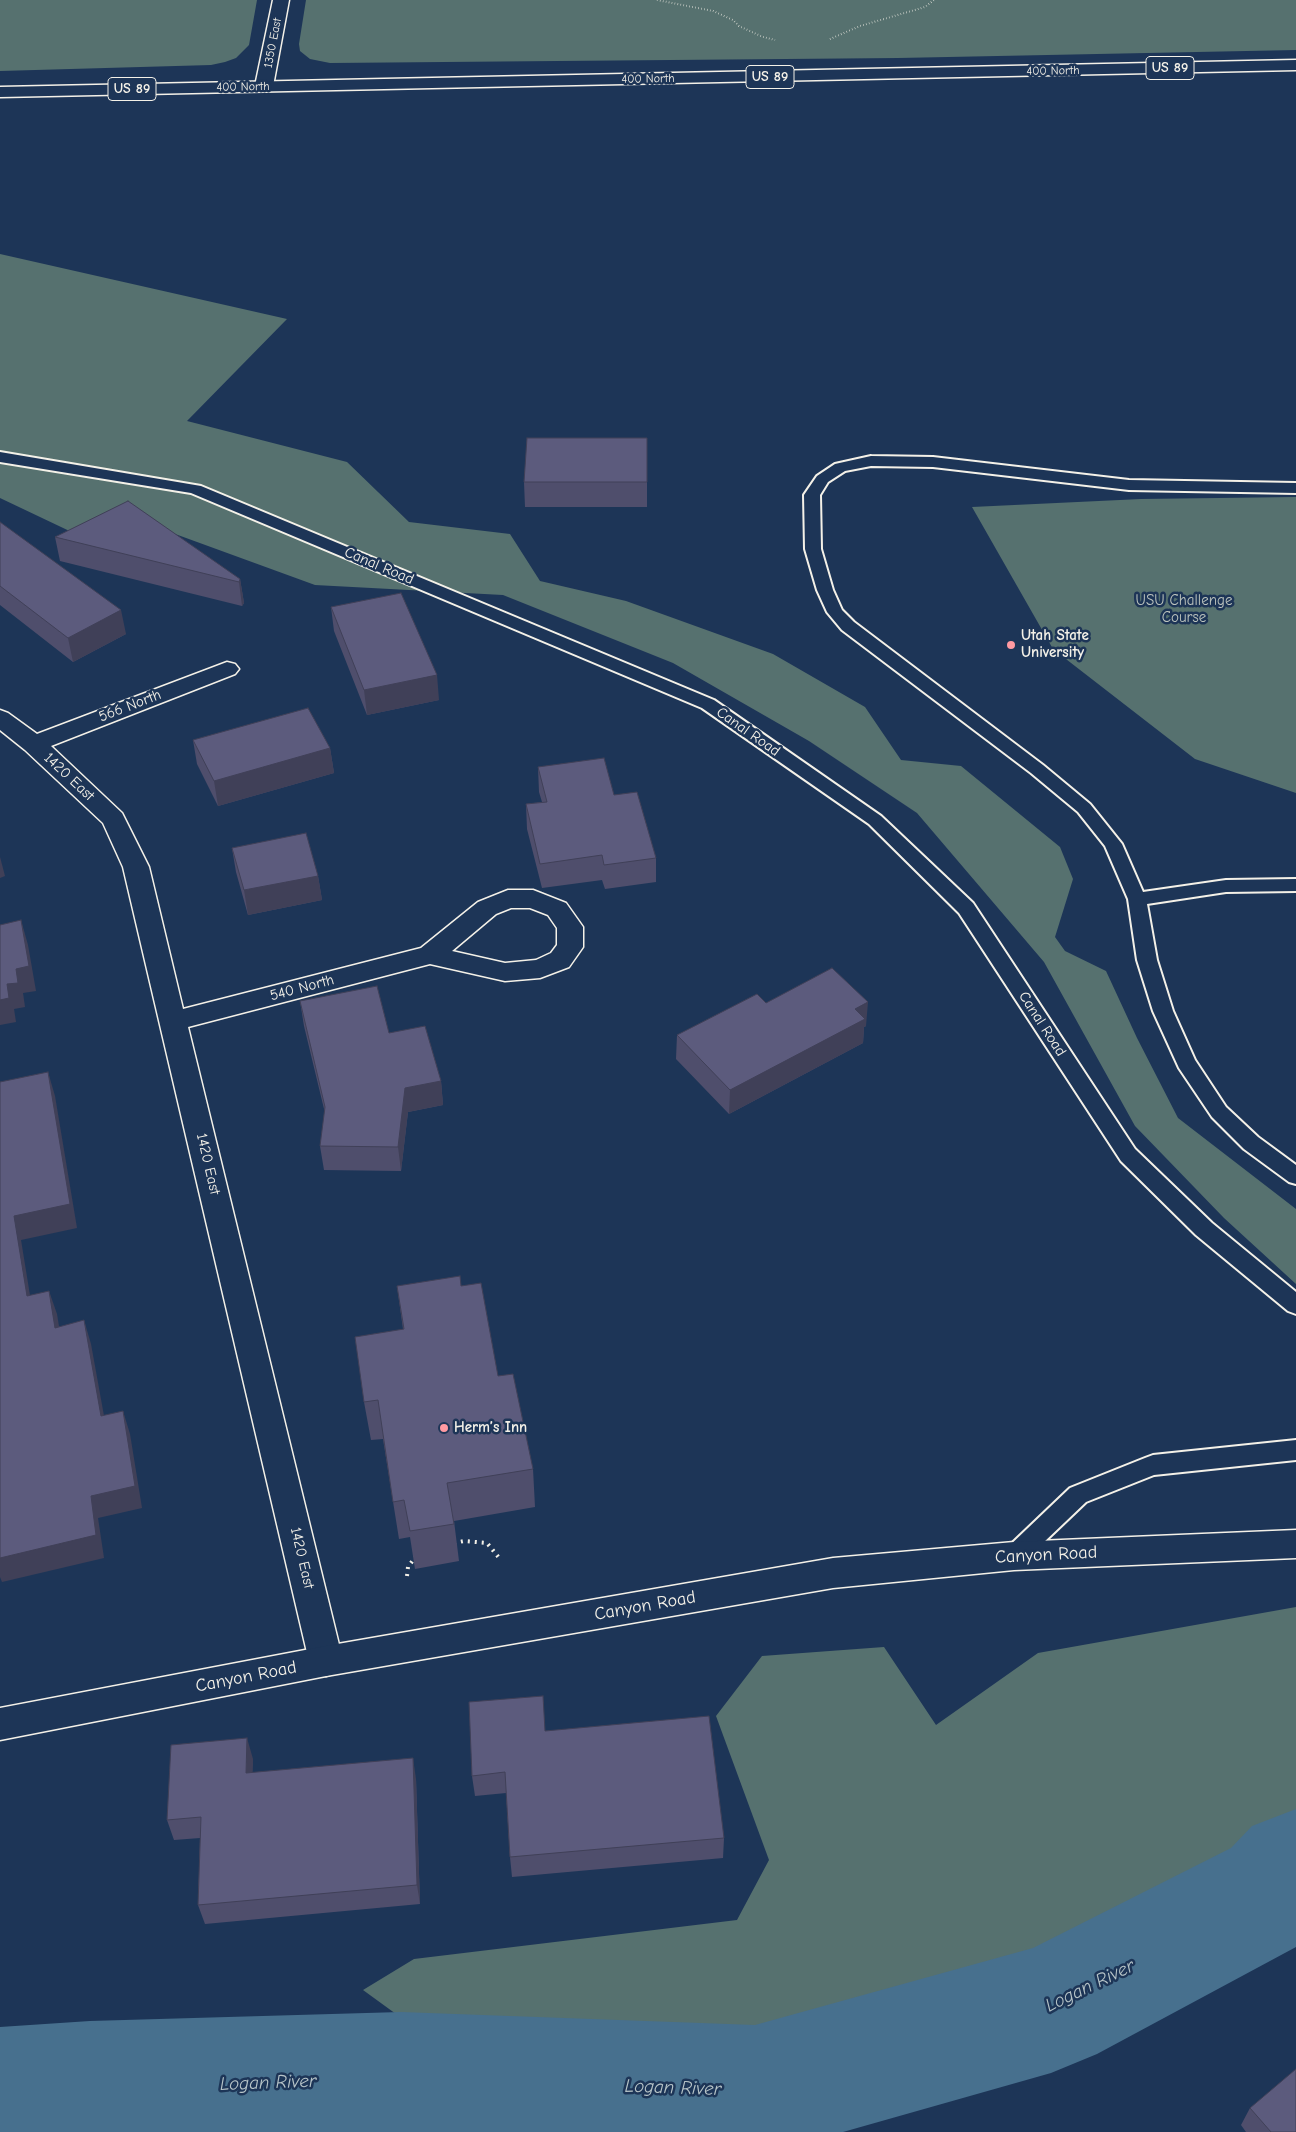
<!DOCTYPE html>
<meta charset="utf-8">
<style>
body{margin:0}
canvas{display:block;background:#1d3557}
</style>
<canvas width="1296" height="2132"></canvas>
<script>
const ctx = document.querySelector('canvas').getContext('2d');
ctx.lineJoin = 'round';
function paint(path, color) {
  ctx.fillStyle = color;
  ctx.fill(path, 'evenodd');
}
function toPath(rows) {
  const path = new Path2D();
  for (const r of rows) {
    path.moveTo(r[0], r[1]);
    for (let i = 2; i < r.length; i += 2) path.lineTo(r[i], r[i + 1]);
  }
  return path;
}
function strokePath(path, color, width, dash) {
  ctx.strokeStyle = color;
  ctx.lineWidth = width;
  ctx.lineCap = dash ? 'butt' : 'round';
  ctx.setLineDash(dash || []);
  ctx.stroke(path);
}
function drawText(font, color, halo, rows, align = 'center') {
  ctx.font = font + ' "Comic Neue",sans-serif';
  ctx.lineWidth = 5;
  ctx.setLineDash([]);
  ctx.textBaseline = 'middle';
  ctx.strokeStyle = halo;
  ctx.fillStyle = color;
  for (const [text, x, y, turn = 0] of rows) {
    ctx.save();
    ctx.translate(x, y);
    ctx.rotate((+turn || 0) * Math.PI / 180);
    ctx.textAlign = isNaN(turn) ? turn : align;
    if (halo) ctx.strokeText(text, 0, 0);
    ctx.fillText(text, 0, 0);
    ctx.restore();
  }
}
paint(toPath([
 [0,0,257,0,249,45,236,58,225,62,211,65,0,71],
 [306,0,1296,0,1296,50,898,58,330,63,310,59,300,51,299,44],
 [0,254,287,319,187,421,347,462,409,522,510,534,540,581,626,601,773,654,865,707,901,760,961,766,1060,847,1073,879,1055,937,1065,951,1106,971,1137,1038,1178,1118,1296,1209,1296,1284,1224,1218,1135,1126,1044,962,917,813,809,741,673,663,503,595,315,585,134,519,80,536,0,498],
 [1296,497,1296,793,1195,759,1053,649,972,507,1141,499],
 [1296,1607,1296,1869,1282,1837,1115,1930,776,2042,451,2054,363,1990,414,1959,737,1920,769,1860,716,1716,762,1656,884,1647,936,1725,1038,1653]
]), '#56716f');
paint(toPath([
 [1296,1809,1296,1947,1097,2054,1051,2073,843,2132,0,2132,0,2027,90,2021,401,2012,755,2025,1033,1948,1231,1848,1252,1826,1296,1809]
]), '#47708e');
const lane = toPath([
 [0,452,201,486,714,700,881,816,973,903,1135,1149,1212,1223,1296,1292,1296,1314,1288,1311,1196,1235,1121,1161,959,913,869,824,702,708,191,493,0,462,0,452],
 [871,456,933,457,1129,480,1296,483,1296,493,1129,490,933,467,871,466,845,471,828,482,820,495,821,549,833,590,842,610,854,622,1043,765,1090,804,1122,844,1143,892,1226,880,1296,879,1296,891,1226,892,1147,904,1157,960,1173,1011,1195,1060,1226,1107,1258,1137,1296,1165,1296,1184,1289,1182,1244,1149,1212,1117,1179,1068,1153,1011,1137,960,1128,899,1105,846,1078,812,1031,773,842,630,827,612,817,590,805,549,804,495,817,476,835,464,871,456],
 [1296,1440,1296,1460,1154,1475,1086,1502,1022,1563,1014,1566,1006,1563,1002,1556,1006,1549,1070,1488,1145,1458,1153,1455,1296,1440]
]);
const street = toPath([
 [273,0,289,0,273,86,270,90,264,91,258,90,255,86,273,0],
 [227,662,235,664,239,669,235,674,51,746,122,813,149,867,183,1009,421,948,478,902,508,890,533,890,566,903,583,927,583,947,569,967,540,978,505,981,430,964,188,1027,343,1661,338,1672,326,1676,314,1672,309,1661,123,867,103,823,25,750,0,730,0,710,8,713,37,734,227,662],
 [511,908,530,908,548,915,557,928,557,945,551,953,536,960,505,963,452,951,496,914,511,908]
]);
const secondary = toPath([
 [1296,1530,1296,1558,1014,1570,833,1588,326,1676,0,1740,0,1708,326,1646,833,1558,1014,1542,1296,1530]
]);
const primary = toPath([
 [1296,60,1296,70,0,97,0,87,1296,60]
]);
strokePath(lane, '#f4f1e8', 4);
strokePath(street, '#f4f1e8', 3);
strokePath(secondary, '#f4f1e8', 3);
strokePath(primary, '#f4f1e8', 3);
strokePath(toPath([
 [657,0,713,11,733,20,739,26,763,37,775,40],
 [830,39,860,26,925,7,934,0]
]), '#f4f1e8', 2, [0.5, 2.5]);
strokePath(toPath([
 [454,1543,464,1541,487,1543,500,1559],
 [407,1576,408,1567,416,1556]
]), '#f4f1e8', 4, [2, 5]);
paint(lane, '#1d3557');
paint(street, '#1d3557');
paint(secondary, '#1d3557');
paint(primary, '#1d3557');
paint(toPath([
 [647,438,647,507,525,507,524,482],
 [0,522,126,634,73,662,0,605],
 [55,537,240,579,244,603,242,606,60,561],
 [331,607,439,700,367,715,334,631],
 [193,740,330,748,334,773,218,806,197,764],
 [538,767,614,795,656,858,656,882,605,889,602,880,542,888,527,829,526,804,542,802,539,792],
 [232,848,318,876,322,900,248,915,236,872],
 [300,1001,389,1033,441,1081,443,1105,408,1112,401,1171,324,1170,320,1146,325,1113,304,1026],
 [766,1003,866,1026,864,1027,863,1043,729,1114,676,1059,677,1035],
 [397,1286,461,1286,498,1376,533,1469,535,1507,454,1521,459,1561,415,1569,410,1537,399,1539,383,1439,371,1440,364,1402,403,1329],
 [546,1731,724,1838,723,1858,512,1877,510,1857,506,1793,475,1796,472,1776],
 [253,1759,252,1773,416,1779,420,1904,205,1924,198,1905,200,1838,174,1840,167,1820],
 [1250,2108,1296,2132,1246,2132,1241,2125]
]), '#4f4e6c');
paint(toPath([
 [240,579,244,603,242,606,239,582],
 [121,610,126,634,73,662,68,638],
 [437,675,439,700,367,715,364,690],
 [330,748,334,773,218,806,214,781],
 [0,857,5,876,0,878],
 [318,876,322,900,248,915,244,890],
 [21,920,28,945,36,991,23,993,25,1007,14,1009,16,1022,0,1025,0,1000,7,984,16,969],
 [868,1002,866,1026,864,1027,863,1043,729,1114,730,1090,855,1009],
 [48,1072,55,1096,77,1228,21,1240,34,1320,27,1296,14,1216],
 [441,1081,443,1105,408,1112,401,1171,398,1147,405,1088],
 [49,1291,57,1314,63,1351,55,1328],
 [84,1320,91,1344,108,1438,101,1416],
 [123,1411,130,1434,142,1508,98,1518,104,1558,2,1582,0,1577,0,1558,91,1496],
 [247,1738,253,1759,252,1794,246,1773],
 [413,1758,416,1779,420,1904,417,1885]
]), '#404058');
const building = toPath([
 [527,438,647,438,647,482,524,482,527,438],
 [128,501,240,579,239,582,55,537,128,501],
 [0,522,121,610,68,638,0,586,0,522],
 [401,593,437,675,364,690,331,607,401,593],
 [308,708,330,748,214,781,193,740,308,708],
 [604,758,614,795,637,792,656,858,604,865,602,855,540,864,526,804,547,802,538,767,604,758],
 [306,833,318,876,244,890,232,848,306,833],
 [21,920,29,966,16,969,18,983,7,984,9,998,0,1000,0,925,21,920],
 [832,968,868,1002,855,1009,865,1019,730,1090,677,1035,757,994,766,1003,832,968],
 [377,986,389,1033,425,1026,441,1081,405,1088,398,1147,320,1146,325,1107,300,1001,377,986],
 [48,1072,70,1204,14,1216,27,1296,49,1291,55,1328,84,1320,101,1416,123,1411,135,1486,91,1496,96,1535,0,1558,0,1082,48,1072],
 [460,1276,461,1286,481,1283,498,1376,513,1374,533,1469,447,1483,454,1524,410,1531,404,1500,393,1502,378,1400,364,1402,355,1337,404,1329,397,1286,460,1276],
 [543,1696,545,1731,709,1716,724,1838,510,1857,505,1772,472,1776,469,1702,543,1696],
 [247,1738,246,1773,413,1758,417,1885,198,1905,201,1817,167,1820,171,1745,247,1738],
 [1296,2069,1296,2132,1271,2132,1250,2108,1296,2069]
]);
paint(building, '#5c5b7d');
strokePath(building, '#404058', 1);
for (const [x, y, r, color] of [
 [1011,645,5,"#ff9aa2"],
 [444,1428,5,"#ff9aa2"]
]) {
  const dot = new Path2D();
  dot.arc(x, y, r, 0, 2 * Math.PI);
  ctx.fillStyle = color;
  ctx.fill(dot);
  strokePath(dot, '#1d3557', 2);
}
drawText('12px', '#f4f1e8', '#1d3557', [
 ["1350 East",273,43,-79],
 ["400 North",1053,71,-1],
 ["400 North",648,79,-1],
 ["400 North",243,87,-1]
]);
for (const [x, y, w] of [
 [1170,68,48],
 [770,77,48],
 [132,89,48]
]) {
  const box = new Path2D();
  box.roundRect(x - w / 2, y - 11.5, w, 23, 4);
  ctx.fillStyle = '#1d3557';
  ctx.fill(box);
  strokePath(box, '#f4f1e8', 1);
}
drawText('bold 14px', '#f4f1e8', null, [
 ["US 89",1170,68],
 ["US 89",770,77],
 ["US 89",132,89]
]);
drawText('15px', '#f4f1e8', '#1d3557', [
 ["Canal Road",379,566,23],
 ["566 North",130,706,-21],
 ["Canal Road",748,732,35],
 ["1420 East",69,777,43],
 ["540 North",302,988,-15],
 ["Canal Road",1042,1024,57],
 ["1420 East",208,1164,77],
 ["1420 East",302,1558,77]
]);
drawText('15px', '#bdc4be', '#1d3557', [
 ["USU Challenge",1184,601],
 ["Course",1184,618]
]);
drawText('bold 15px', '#f4f1e8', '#1d3557', [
 ["Utah State",1021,636],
 ["University",1021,653],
 ["Herm’s Inn",454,1428]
], 'left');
drawText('18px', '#f4f1e8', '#1d3557', [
 ["Canyon Road",1046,1555,-3],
 ["Canyon Road",645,1606,-10],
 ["Canyon Road",246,1677,-11]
]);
drawText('italic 19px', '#b7c4c8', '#1d3557', [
 ["Logan River",1090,1986,-26],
 ["Logan River",268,2083,-2],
 ["Logan River",673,2088,2]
]);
</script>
